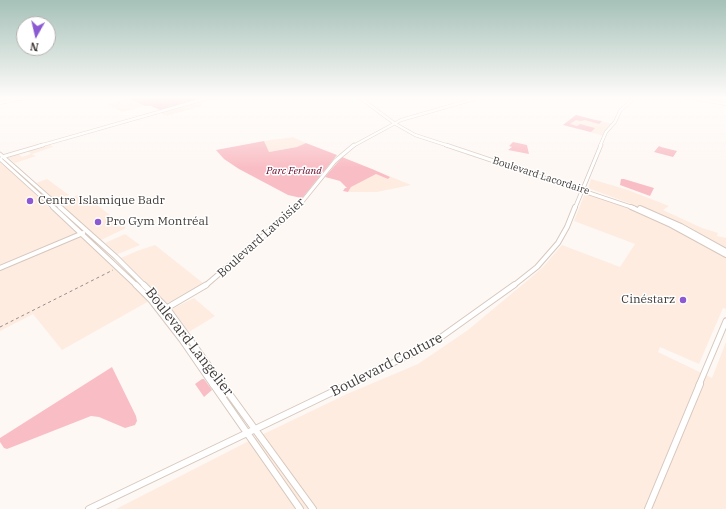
<!DOCTYPE html>
<meta charset="utf-8">
<style>
body{margin:0}
#map{position:relative;width:726px;height:509px;overflow:hidden;background:#fef8f4;font-family:"IBM Plex Serif",serif}
canvas{display:block}
.north{position:absolute;left:16px;top:16px;width:40px;height:40px;box-sizing:border-box;background:#fff;border:1px solid #b3b1af;border-radius:50%;rotate:188deg;font-size:11px;font-weight:700;line-height:16px;text-align:center;color:#413b38}
.north::after{content:'';display:block;margin:auto;width:14px;height:18px;background:#8b59d1;clip-path:polygon(50% 0,100% 100%,50% 72%,0 100%)}
</style>
<div id="map">
<canvas width="726" height="509"></canvas>
<div class="north">N</div>
</div>
<script>
const ctx = document.querySelector('canvas').getContext('2d');
ctx.lineJoin = 'round';
function paint(path, color) {
  ctx.fillStyle = color;
  ctx.fill(path, 'evenodd');
}
function toPath(rows) {
  const path = new Path2D();
  for (const r of rows) {
    path.moveTo(r[0], r[1]);
    for (let i = 2; i < r.length; i += 2) path.lineTo(r[i], r[i + 1]);
  }
  return path;
}
function strokePath(path, color, width, dash) {
  ctx.strokeStyle = color;
  ctx.lineWidth = width;
  ctx.lineCap = dash ? 'butt' : 'round';
  ctx.setLineDash(dash || []);
  ctx.stroke(path);
}
function drawText(font, color, halo, rows, align = 'center') {
  ctx.font = font + ' "IBM Plex Serif",serif';
  ctx.lineWidth = 3;
  ctx.setLineDash([]);
  ctx.textBaseline = 'middle';
  ctx.strokeStyle = halo;
  ctx.fillStyle = color;
  for (const [text, x, y, turn = 0] of rows) {
    ctx.save();
    ctx.translate(x, y);
    ctx.rotate((+turn || 0) * Math.PI / 180);
    ctx.textAlign = isNaN(turn) ? turn : align;
    if (halo) ctx.strokeText(text, 0, 0);
    ctx.fillText(text, 0, 0);
    ctx.restore();
  }
}
paint(toPath([
 [128,98,145,106,122,112,107,104],
 [202,101,202,106,167,116,158,112],
 [575,115,613,124,604,136,563,125],
 [293,137,306,143,297,147,269,152,264,141],
 [50,144,53,147,32,154,36,156,15,163,7,157,19,154,22,157,31,154,28,151],
 [0,161,73,230,122,273,140,290,149,301,62,350,33,314,0,331],
 [372,169,411,185,377,192,348,192,351,187],
 [47,179,69,195,55,200,36,183],
 [591,179,628,190,669,206,663,210,702,228,718,233,717,236,726,238,726,249,658,214,588,188],
 [585,193,639,212,672,227,726,257,726,309,723,308,699,364,660,347,658,352,712,378,726,342,726,509,116,509,247,442,347,394,418,364,468,330,528,280,543,267,562,245,620,267,635,244,574,221],
 [80,194,89,201,96,202,96,204,126,228,101,240,59,203],
 [125,234,140,245,118,254,105,243],
 [155,245,203,283,204,283,193,292,167,303,121,258,137,251],
 [194,298,215,316,189,332,172,309]
]), '#feece1');
paint(toPath([
 [130,97,208,97,160,110,151,106,145,106,128,98],
 [576,115,595,120,602,121,599,124,585,120,581,121,576,120,570,124,577,126,580,124,595,128,591,132,563,125],
 [264,141,269,152,297,147,306,143,337,155,303,197,301,198,288,195,239,169,224,159,216,150],
 [513,142,527,145,529,154,508,150,512,147,509,146],
 [659,146,661,147,677,151,673,157,654,152],
 [342,157,372,169,390,177,388,179,376,174,351,187,348,192,343,191,345,188,347,188,340,181,325,177],
 [621,179,624,179,654,188,650,196,620,185],
 [112,367,136,416,137,421,135,425,125,428,99,417,91,416,7,449,4,448,0,442,0,438],
 [202,379,204,379,212,390,204,397,195,384]
]), '#f9bec5');
const secondaryFar4 = toPath([
 [359,97,394,123,415,135,449,146],
 [686,97,726,104],
 [0,103,29,97],
 [39,146,211,97],
 [353,146,401,120,481,97],
 [600,146,606,132,615,122,620,111,635,97]
]);
const secondaryFar3 = toPath([
 [446,145,634,208],
 [0,154,61,208],
 [2,157,43,145],
 [0,159,54,208],
 [297,208,335,161,354,145],
 [575,208,601,145]
]);
const secondaryFar2 = toPath([
 [53,207,137,286],
 [60,207,116,257,145,286],
 [631,207,671,225,726,255],
 [640,208,681,226,726,251],
 [0,268,83,233],
 [205,286,297,207],
 [513,286,537,267,558,243,567,227,575,207]
]);
const secondaryFar1 = toPath([
 [136,285,151,300,182,340,213,385],
 [144,285,167,308,223,385],
 [165,309,206,285],
 [347,385,430,345,514,285],
 [699,385,726,321]
]);
const secondary = toPath([
 [213,384,300,509],
 [222,384,313,509],
 [89,509,349,384],
 [648,509,700,384]
]);
strokePath(secondaryFar4, '#d6c8be', 3.5);
strokePath(secondaryFar3, '#d6c8be', 4.5);
strokePath(secondaryFar2, '#d6c8be', 6);
strokePath(secondaryFar1, '#d6c8be', 7);
strokePath(secondary, '#d6c8be', 8);
strokePath(secondaryFar4, '#fff', 2.5);
strokePath(secondaryFar3, '#fff', 3);
strokePath(secondaryFar2, '#fff', 4);
strokePath(secondaryFar1, '#fff', 5);
strokePath(secondary, '#fff', 6);
strokePath(toPath([
 [0,327,113,270]
]), '#948e8b', 1, [3, 3]);
const sky = ctx.createLinearGradient(0, 0, 0, 168);
sky.addColorStop(0, '#a5c1b8');
sky.addColorStop(0.58, '#fffcfa');
sky.addColorStop(1, '#fffcfa00');
ctx.fillStyle = sky;
ctx.fillRect(0, 0, 726, 168);
for (const [x, y, r, color] of [
 [30,201,4,"#8b59d1"],
 [98,222,4,"#8b59d1"],
 [683,300,4,"#8b59d1"]
]) {
  const dot = new Path2D();
  dot.arc(x, y, r, 0, 2 * Math.PI);
  ctx.fillStyle = color;
  ctx.fill(dot);
  strokePath(dot, '#fff', 1.5);
}
drawText('italic 10px', '#620525', '#fff', [
 ["Parc Ferland",294,171]
]);
drawText('10px', '#413b38', '#fff', [
 ["Boulevard Lacordaire",541,176,18]
]);
drawText('12px', '#413b38', '#fff', [
 ["Centre Islamique Badr",38,201],
 ["Pro Gym Montréal",106,222],
 ["Cinéstarz",675,300,"right"]
], 'left');
drawText('12px', '#413b38', '#fff', [
 ["Boulevard Lavoisier",261,238,-42]
]);
drawText('14px', '#413b38', '#fff', [
 ["Boulevard Langelier",189,342,52],
 ["Boulevard Couture",387,365,-27]
]);
</script>
